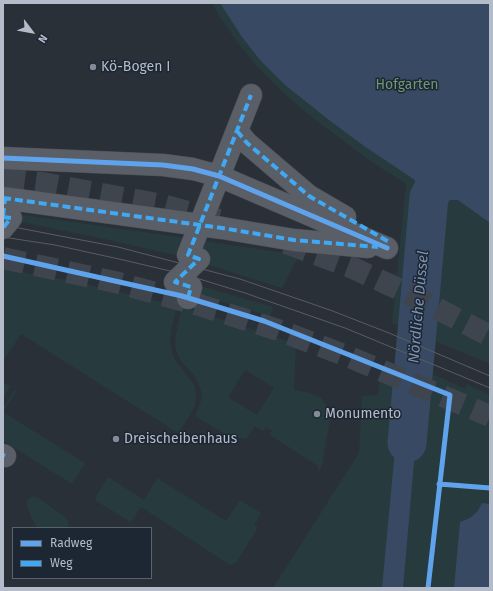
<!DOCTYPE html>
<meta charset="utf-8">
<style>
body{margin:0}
#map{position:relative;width:493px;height:591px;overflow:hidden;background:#2a3038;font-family:"Fira Sans",sans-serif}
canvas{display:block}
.frame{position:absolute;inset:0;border:4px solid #b4bcc9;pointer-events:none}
.legend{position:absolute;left:12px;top:527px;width:140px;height:52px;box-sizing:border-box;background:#1d2633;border:1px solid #59626f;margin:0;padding:5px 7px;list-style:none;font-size:12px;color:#b4bcc9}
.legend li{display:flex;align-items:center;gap:8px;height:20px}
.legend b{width:20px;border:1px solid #59626f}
.north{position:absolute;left:12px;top:12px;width:40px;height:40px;-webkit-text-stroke:3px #1d2633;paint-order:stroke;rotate:122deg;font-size:11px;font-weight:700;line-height:16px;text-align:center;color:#b4bcc9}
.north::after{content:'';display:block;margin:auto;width:14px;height:18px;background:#b4bcc9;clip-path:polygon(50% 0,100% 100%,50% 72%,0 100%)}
</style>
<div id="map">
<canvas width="493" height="591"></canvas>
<div class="frame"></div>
<ul class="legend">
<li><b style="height:5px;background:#60a3ed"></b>Radweg</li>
<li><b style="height:5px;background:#3fa9f5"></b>Weg</li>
</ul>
<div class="north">N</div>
</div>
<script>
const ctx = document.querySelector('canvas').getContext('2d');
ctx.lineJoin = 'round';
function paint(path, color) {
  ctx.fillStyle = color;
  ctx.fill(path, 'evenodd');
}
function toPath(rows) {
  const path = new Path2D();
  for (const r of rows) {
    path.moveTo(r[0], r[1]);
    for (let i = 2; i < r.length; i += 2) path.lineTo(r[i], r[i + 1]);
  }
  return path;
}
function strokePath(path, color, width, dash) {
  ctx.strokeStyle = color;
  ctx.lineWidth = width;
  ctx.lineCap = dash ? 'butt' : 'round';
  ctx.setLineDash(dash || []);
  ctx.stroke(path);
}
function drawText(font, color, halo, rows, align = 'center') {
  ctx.font = font + ' "Fira Sans",sans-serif';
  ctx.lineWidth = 3;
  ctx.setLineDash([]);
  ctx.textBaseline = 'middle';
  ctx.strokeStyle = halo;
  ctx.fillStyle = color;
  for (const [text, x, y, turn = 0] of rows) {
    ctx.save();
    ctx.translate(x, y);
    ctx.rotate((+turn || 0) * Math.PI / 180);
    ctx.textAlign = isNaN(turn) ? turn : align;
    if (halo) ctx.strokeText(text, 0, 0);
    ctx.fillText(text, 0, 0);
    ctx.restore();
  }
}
paint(toPath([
 [212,3,490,3,490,364,392,323,406,184,366,158,313,118,287,96,254,63,235,39,218,14],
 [16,214,187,238,183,257,100,238,15,221],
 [204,241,299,255,282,288,199,262],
 [3,269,73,281,177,306,171,330,170,341,172,353,177,363,191,380,195,388,196,396,195,405,190,415,178,433,21,334,3,361],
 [194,284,273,307,270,316,191,292],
 [182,307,224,320,296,344,294,390,310,393,321,398,328,407,330,420,322,465,319,472,318,466,270,435,272,431,266,427,263,431,255,426,246,439,227,435,195,416,200,404,202,395,199,385,195,377,181,361,177,353,175,344,176,334],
 [245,370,274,388,257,415,228,397],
 [414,366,466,389,466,384,490,395,490,588,273,588,359,453,362,396,378,395,380,377,411,390],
 [3,382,10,386,3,398],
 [15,389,17,390,3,412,85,463,72,484,3,441,3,408],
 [108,477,144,500,157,478,226,521,240,500,261,513,254,525,258,527,236,563,230,565,141,507,131,522,96,501,95,498],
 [32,496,40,499,64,516,68,522,68,528,37,528,31,517,27,505,28,499]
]), '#273a3e');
paint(toPath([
 [220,3,490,3,490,223,458,200,446,200,439,204,419,192,420,184,414,181,415,180,364,146,329,120,285,85,260,60,242,37],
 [419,203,438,215,433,260,414,253],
 [413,266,431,274,426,340,407,332],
 [401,385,420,394,403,588,382,588],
 [482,503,490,504,490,588,454,588,460,522,470,518,477,512]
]), '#384963');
strokePath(toPath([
 [407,443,429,197,490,89]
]), '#384963', 39);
strokePath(toPath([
 [3,178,48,184,162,205,219,220],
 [286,243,353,268,409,294,490,336],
 [3,258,119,283,199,305,278,330,342,354,490,416]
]), '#3f454e', 22, [22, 11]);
const minor = toPath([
 [237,131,247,143,309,196,345,217],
 [3,158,163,165,193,169,219,176,387,248],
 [3,198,222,228,294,240,368,247],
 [3,217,11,218,3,228],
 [188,298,191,287,175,282,199,259,188,255,251,95],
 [3,455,5,456]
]);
strokePath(minor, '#484c53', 23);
strokePath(minor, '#5a5e66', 22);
strokePath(toPath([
 [3,225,118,247,240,279,330,310,389,333,490,376],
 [3,237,55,245,119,259,183,274,245,293,345,328,490,388]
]), '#595d64', 1);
strokePath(toPath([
 [237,131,247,143,309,196,389,242],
 [3,198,222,228,294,240,378,247],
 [3,216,5,199],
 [3,217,11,218,3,228],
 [188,298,191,287,175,282,199,259,188,255,251,95],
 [3,455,5,456]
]), '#3fa9f5', 4, [8, 4]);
strokePath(toPath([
 [3,158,163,165,193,169,219,176,387,248],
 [3,256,182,296,264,321,450,395,428,588],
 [439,484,490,488]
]), '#60a3ed', 5);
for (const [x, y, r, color] of [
 [93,67,4,"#848b96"],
 [317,414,4,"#848b96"],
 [116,439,4,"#848b96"]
]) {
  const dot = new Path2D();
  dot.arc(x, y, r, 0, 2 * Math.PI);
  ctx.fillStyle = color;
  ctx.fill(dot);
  strokePath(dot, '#1d2633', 1.5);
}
drawText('14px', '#b4bcc9', '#1d2633', [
 ["Kö-Bogen I",101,67],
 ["Monumento",325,414],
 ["Dreischeibenhaus",124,439]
], 'left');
drawText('14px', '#6b9a76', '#1d2633', [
 ["Hofgarten",407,85]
]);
drawText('italic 15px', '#7c92b1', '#1d2633', [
 ["Nördliche Düssel",419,307,-85]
]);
</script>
